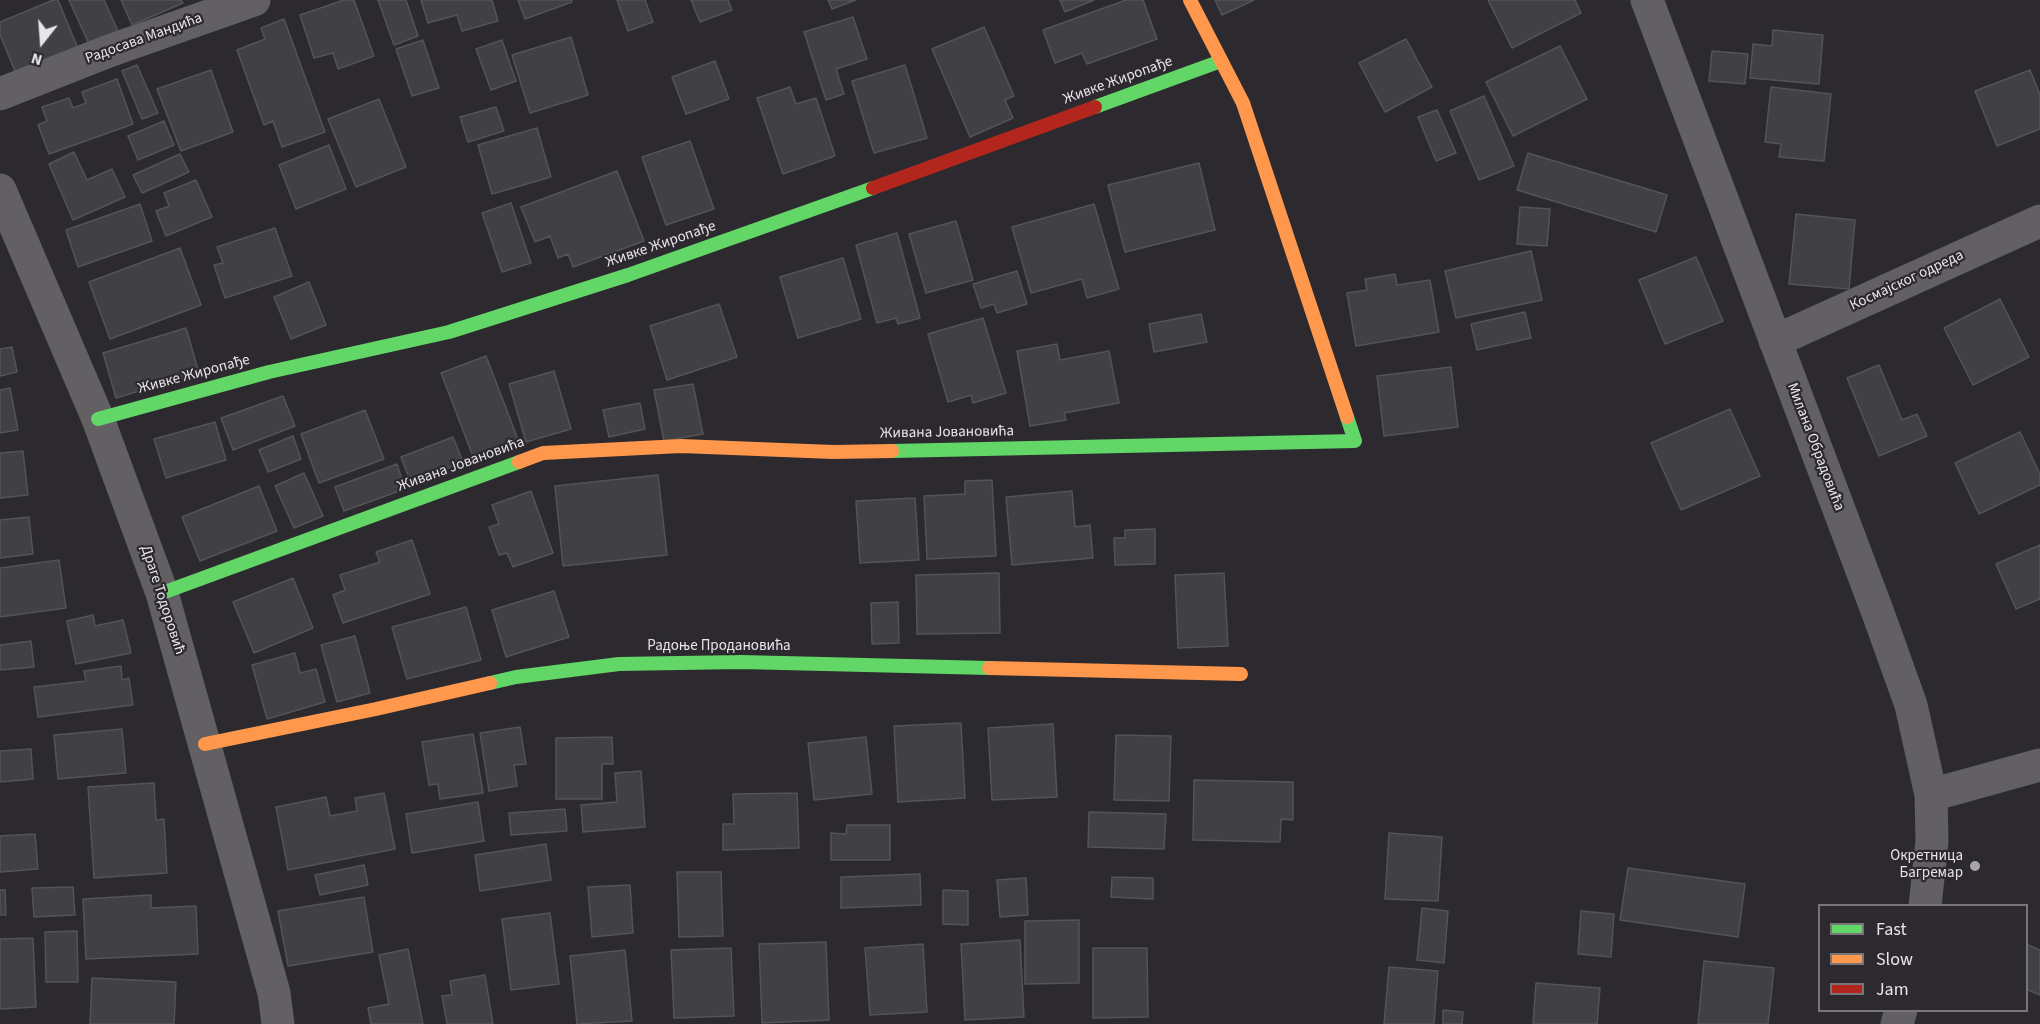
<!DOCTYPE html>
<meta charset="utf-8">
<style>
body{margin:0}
#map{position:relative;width:2040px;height:1024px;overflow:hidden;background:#2c2a2e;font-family:"Source Sans 3",sans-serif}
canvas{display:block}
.legend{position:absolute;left:1818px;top:904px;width:210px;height:108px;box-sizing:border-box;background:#2c292f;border:2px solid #77747a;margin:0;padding:8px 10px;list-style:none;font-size:18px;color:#e8e5ea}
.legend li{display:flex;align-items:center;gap:12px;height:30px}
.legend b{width:30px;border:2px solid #77747a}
.north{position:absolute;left:12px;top:12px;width:60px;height:60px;-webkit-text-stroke:4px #2c292f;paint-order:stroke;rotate:197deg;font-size:16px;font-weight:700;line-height:24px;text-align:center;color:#e8e5ea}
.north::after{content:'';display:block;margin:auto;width:21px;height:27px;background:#e8e5ea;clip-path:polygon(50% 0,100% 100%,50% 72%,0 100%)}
</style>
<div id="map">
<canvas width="2040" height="1024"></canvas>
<ul class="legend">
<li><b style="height:8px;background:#63d668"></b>Fast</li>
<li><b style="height:8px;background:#ff974d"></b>Slow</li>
<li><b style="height:8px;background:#b3261e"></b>Jam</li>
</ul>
<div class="north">N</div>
</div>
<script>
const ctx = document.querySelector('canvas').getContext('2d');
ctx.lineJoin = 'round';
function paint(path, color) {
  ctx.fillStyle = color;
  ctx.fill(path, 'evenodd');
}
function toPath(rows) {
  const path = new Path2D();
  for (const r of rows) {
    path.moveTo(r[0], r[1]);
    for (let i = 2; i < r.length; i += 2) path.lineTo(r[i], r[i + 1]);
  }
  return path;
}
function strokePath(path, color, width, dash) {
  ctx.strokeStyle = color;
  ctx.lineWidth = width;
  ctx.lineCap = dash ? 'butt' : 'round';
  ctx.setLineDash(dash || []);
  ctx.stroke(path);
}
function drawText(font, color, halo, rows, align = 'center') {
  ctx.font = font + ' "Source Sans 3",sans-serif';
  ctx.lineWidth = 4.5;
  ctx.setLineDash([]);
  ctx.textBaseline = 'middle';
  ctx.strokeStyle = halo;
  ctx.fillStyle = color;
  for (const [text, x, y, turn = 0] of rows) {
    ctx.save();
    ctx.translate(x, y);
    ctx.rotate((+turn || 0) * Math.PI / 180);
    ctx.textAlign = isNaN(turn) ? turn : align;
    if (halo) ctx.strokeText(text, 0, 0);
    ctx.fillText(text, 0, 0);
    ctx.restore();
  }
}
const building = toPath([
 [53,0,58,0,79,51,17,76,0,35,0,22,53,0],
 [69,0,104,0,118,31,89,44,69,0],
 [121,0,181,0,183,3,132,25,121,0],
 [344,0,354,0,374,56,338,69,333,53,314,58,300,15,344,0],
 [378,0,406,0,418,36,394,45,378,0],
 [421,0,492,0,498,21,462,31,457,15,428,23,421,0],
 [518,0,572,0,572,2,525,19,518,0],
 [617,0,645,0,653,22,628,31,617,0],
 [691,0,728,0,732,10,700,22,691,0],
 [828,0,856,0,832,9,828,0],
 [1060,0,1094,0,1065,12,1060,0],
 [1126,0,1143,0,1157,39,1087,64,1082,53,1055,63,1043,30,1126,0],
 [1215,0,1254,0,1222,15,1215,0],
 [1488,0,1575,0,1581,13,1512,48,1488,0],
 [853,17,867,59,836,69,844,94,826,100,804,32,853,17],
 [284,19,325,132,282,147,273,121,264,125,237,50,265,39,261,28,284,19],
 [984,27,1014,96,1005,100,1013,118,970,137,932,49,984,27],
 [1773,30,1823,35,1819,84,1750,78,1753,44,1772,46,1773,30],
 [571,37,588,95,530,113,512,55,571,37],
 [1406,39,1432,87,1385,112,1359,63,1406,39],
 [423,40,439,88,412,96,396,49,423,40],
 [502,40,516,81,491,90,476,49,502,40],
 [1560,46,1587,99,1513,136,1486,82,1560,46],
 [1712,51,1748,54,1745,84,1709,81,1712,51],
 [715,61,729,99,686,114,672,77,715,61],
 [137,65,158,113,142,119,122,71,137,65],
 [905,65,927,138,874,153,852,81,905,65],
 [211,70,233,132,181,151,157,89,211,70],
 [2030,70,2040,95,2040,129,1997,146,1975,91,2030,70],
 [117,79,133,124,49,154,38,125,47,121,42,107,69,98,73,108,86,103,82,92,117,79],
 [790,87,796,104,816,98,835,156,783,174,757,98,790,87],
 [1771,87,1831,94,1824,161,1779,157,1781,144,1765,142,1771,87],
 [1484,96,1514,166,1479,180,1450,111,1484,96],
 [379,99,406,167,356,187,328,119,379,99],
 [496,107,504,131,468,142,460,117,496,107],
 [1437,110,1456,153,1436,161,1418,117,1437,110],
 [164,121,174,145,138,160,128,136,164,121],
 [537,128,551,177,492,194,478,145,537,128],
 [690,141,714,209,666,225,642,157,690,141],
 [329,145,346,189,296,209,279,165,329,145],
 [74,152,87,180,112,169,125,197,73,220,49,164,74,152],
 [1528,153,1667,195,1656,232,1517,190,1528,153],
 [180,154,189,172,142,193,133,175,180,154],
 [1199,163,1215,230,1125,252,1108,185,1199,163],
 [617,171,644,241,573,267,568,254,558,258,550,236,535,242,521,207,617,171],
 [196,180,212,217,166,236,156,211,169,206,164,193,196,180],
 [511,203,531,263,502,272,482,213,511,203],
 [140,204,152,241,78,267,66,230,140,204],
 [1094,204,1119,289,1087,298,1082,279,1031,293,1012,227,1094,204],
 [1520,207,1550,209,1547,246,1517,244,1520,207],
 [1796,214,1855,220,1849,289,1789,284,1796,214],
 [956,221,973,280,926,293,909,234,956,221],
 [275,228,292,276,225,298,214,265,223,263,217,247,275,228],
 [897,233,920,318,898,324,896,318,877,323,856,245,897,233],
 [180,248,201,305,110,339,89,282,180,248],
 [1531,251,1542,300,1456,318,1445,271,1531,251],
 [1696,257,1723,321,1665,344,1639,280,1696,257],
 [843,258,861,319,798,338,780,277,843,258],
 [1017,271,1027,304,997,313,994,304,981,308,973,284,1017,271],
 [1395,274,1397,285,1430,280,1439,332,1356,346,1347,293,1367,290,1365,279,1395,274],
 [309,282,326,325,291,339,274,297,309,282],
 [2000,299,2029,357,1973,385,1944,328,2000,299],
 [719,304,737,357,667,380,650,326,719,304],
 [1525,312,1531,338,1477,350,1471,324,1525,312],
 [1201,314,1207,342,1154,352,1149,324,1201,314],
 [983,318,1006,393,973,403,971,395,948,402,928,334,983,318],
 [186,328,199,373,116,398,103,353,186,328],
 [1057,344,1060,360,1109,351,1119,403,1064,413,1066,420,1030,426,1017,351,1057,344],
 [12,347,17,372,0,376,0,349,12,347],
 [486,356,519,442,474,459,441,373,486,356],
 [1879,365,1902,420,1917,414,1927,436,1879,456,1847,378,1879,365],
 [1451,367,1458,427,1384,436,1377,376,1451,367],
 [554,371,571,429,526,442,509,384,554,371],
 [693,384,703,434,664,441,654,390,693,384],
 [10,388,18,430,0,433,0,390,10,388],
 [283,396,295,426,233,450,221,418,283,396],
 [640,403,645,429,609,437,603,410,640,403],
 [1730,409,1760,476,1681,510,1651,443,1730,409],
 [365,410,384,459,319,483,301,434,365,410],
 [215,422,226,460,166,478,154,439,215,422],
 [2020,432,2040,474,2040,485,1979,514,1955,463,2020,432],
 [293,436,301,459,268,472,259,450,293,436],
 [453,437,463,462,411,483,401,457,453,437],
 [23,451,28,495,0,498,0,453,23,451],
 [397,464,405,489,344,511,335,487,397,464],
 [304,473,323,516,294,528,275,486,304,473],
 [658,475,667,555,563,566,555,486,658,475],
 [992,480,996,556,927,559,924,496,965,494,965,481,992,480],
 [259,486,277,531,200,561,182,517,259,486],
 [531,491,553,553,513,567,507,553,499,555,489,527,499,524,492,505,531,491],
 [1072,491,1075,527,1090,525,1093,558,1012,565,1006,497,1072,491],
 [915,498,919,560,860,563,856,501,915,498],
 [29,517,33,554,0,558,0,520,29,517],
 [1155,529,1155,564,1115,565,1114,538,1125,538,1125,530,1155,529],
 [412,540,430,594,343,623,333,595,345,590,340,575,380,562,376,552,412,540],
 [2040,545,2040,599,2016,609,1996,564,2040,545],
 [59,560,66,608,0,617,0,568,59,560],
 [999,573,1000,633,917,634,916,575,999,573],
 [1224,573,1228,646,1178,648,1175,575,1224,573],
 [293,578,313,628,254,653,233,602,293,578],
 [554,591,569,637,506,657,492,610,554,591],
 [898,602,899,643,872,644,871,603,898,602],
 [466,607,481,660,407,679,392,627,466,607],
 [93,615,95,626,123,620,131,653,76,664,67,621,93,615],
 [355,636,370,693,337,702,321,645,355,636],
 [31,641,34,667,0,670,0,645,31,641],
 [295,653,300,673,316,669,325,702,267,719,252,665,295,653],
 [121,666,122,680,129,678,133,705,38,717,34,687,86,681,84,671,121,666],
 [961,723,965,798,898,802,894,726,961,723],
 [1053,724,1057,797,992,800,988,728,1053,724],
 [520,727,526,764,514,765,517,786,489,791,480,733,520,727],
 [122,729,126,773,58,779,54,735,122,729],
 [473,734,483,793,440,799,438,784,429,785,422,742,473,734],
 [1116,735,1171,736,1169,801,1114,800,1116,735],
 [612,737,613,764,602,764,602,799,556,799,556,738,612,737],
 [866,737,872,794,814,800,808,743,866,737],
 [31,749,33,779,0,782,0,751,31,749],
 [641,771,645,827,583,832,581,805,617,802,615,773,641,771],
 [1194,780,1293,782,1293,820,1281,819,1280,842,1193,840,1194,780],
 [154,783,156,820,164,819,167,873,94,878,88,787,154,783],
 [384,793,395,849,288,870,276,807,326,797,330,816,357,811,355,798,384,793],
 [797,793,799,848,723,850,723,824,734,824,733,794,797,793],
 [478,802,484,841,412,853,406,814,478,802],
 [565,809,567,831,511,835,509,813,565,809],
 [1089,812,1166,814,1164,849,1088,847,1089,812],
 [847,825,890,825,890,860,831,860,831,833,846,834,847,825],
 [1389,833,1442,837,1438,901,1385,899,1389,833],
 [35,834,38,869,0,872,0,836,35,834],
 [546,844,551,880,480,891,475,855,546,844],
 [364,865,368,885,320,895,315,875,364,865],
 [1628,868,1745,884,1738,937,1620,920,1628,868],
 [677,872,721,872,723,936,679,937,677,872],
 [920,874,921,905,841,908,841,877,920,874],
 [1112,877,1153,878,1153,899,1111,897,1112,877],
 [1026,878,1028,915,1000,917,997,880,1026,878],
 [630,885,633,933,592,937,588,887,630,885],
 [73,887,75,915,34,917,32,888,73,887],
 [0,890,5,890,6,915,0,915,0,890],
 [943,890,968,891,968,925,943,924,943,890],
 [151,895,151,908,196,906,198,954,86,959,83,899,151,895],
 [364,897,373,952,288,966,278,911,364,897],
 [1422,908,1448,911,1444,963,1417,960,1422,908],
 [1581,911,1614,914,1611,957,1578,954,1581,911],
 [550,913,559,984,511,990,502,919,550,913],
 [1079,920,1079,983,1025,984,1025,921,1079,920],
 [77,931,78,982,46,982,45,932,77,931],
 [33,938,36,1007,0,1009,0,939,33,938],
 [1020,940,1024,1017,965,1020,961,944,1020,940],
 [826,942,829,1020,762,1023,759,944,826,942],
 [923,944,927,1012,870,1015,865,948,923,944],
 [2026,944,2040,950,2040,995,2026,989,2026,944],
 [731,948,734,1016,674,1018,671,950,731,948],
 [1093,948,1147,948,1148,1017,1093,1018,1093,948],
 [408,949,423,1024,371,1024,368,1008,389,1004,379,955,408,949],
 [625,950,632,1021,577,1024,570,956,625,950],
 [1704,961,1774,968,1768,1024,1698,1024,1704,961],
 [1389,967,1438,971,1434,1024,1384,1024,1389,967],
 [485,975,493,1024,447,1024,442,996,452,995,450,981,485,975],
 [92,978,176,982,174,1024,90,1024,92,978],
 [1536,983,1600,988,1597,1024,1533,1024,1536,983],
 [1443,1010,1463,1012,1462,1024,1443,1024,1443,1010]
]);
paint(building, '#414043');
strokePath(building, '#545356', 1.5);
strokePath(toPath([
 [1647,0,1878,613,1911,705,1931,795,1932,841,1925,906],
 [0,94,109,51,254,0],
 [0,190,98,419,162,593,274,993,278,1024],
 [1775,341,2040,221],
 [1931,795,2040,765],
 [1897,1024,1901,1010]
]), '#626063', 33);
strokePath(toPath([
 [1095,107,1221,61],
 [98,419,269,372,449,332,628,275,873,188],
 [892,451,1355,441,1347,417],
 [162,593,519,462],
 [490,683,516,677,619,664,741,662,989,668]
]), '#63d668', 14);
strokePath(toPath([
 [1190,0,1243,103,1347,417],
 [519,462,543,453,681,446,833,452,892,451],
 [989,668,1241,674],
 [205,744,376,709,490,683]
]), '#ff974d', 14);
strokePath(toPath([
 [873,188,1095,107]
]), '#b3261e', 14);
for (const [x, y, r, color] of [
 [1975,866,6,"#a6a4a8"]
]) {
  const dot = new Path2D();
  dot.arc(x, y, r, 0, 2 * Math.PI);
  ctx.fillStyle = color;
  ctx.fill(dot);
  strokePath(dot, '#2c292f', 2);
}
drawText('15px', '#e8e5ea', '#2c292f', [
 ["Радосава Мандића",144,39,-20],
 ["Живке Жиропађе",1118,81,-20],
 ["Живке Жиропађе",661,245,-19],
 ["Космајског одреда",1907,281,-25],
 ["Живке Жиропађе",194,375,-15],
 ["Живана Јовановића",947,433,-1],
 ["Милана Обрадовића",1815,447,69],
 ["Живана Јовановића",461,465,-20],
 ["Драге Тодоровић",162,600,72],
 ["Радоње Продановића",719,647]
]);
drawText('15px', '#e8e5ea', '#2c292f', [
 ["Окретница",1963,857],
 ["Багремар",1963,874]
], 'right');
</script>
